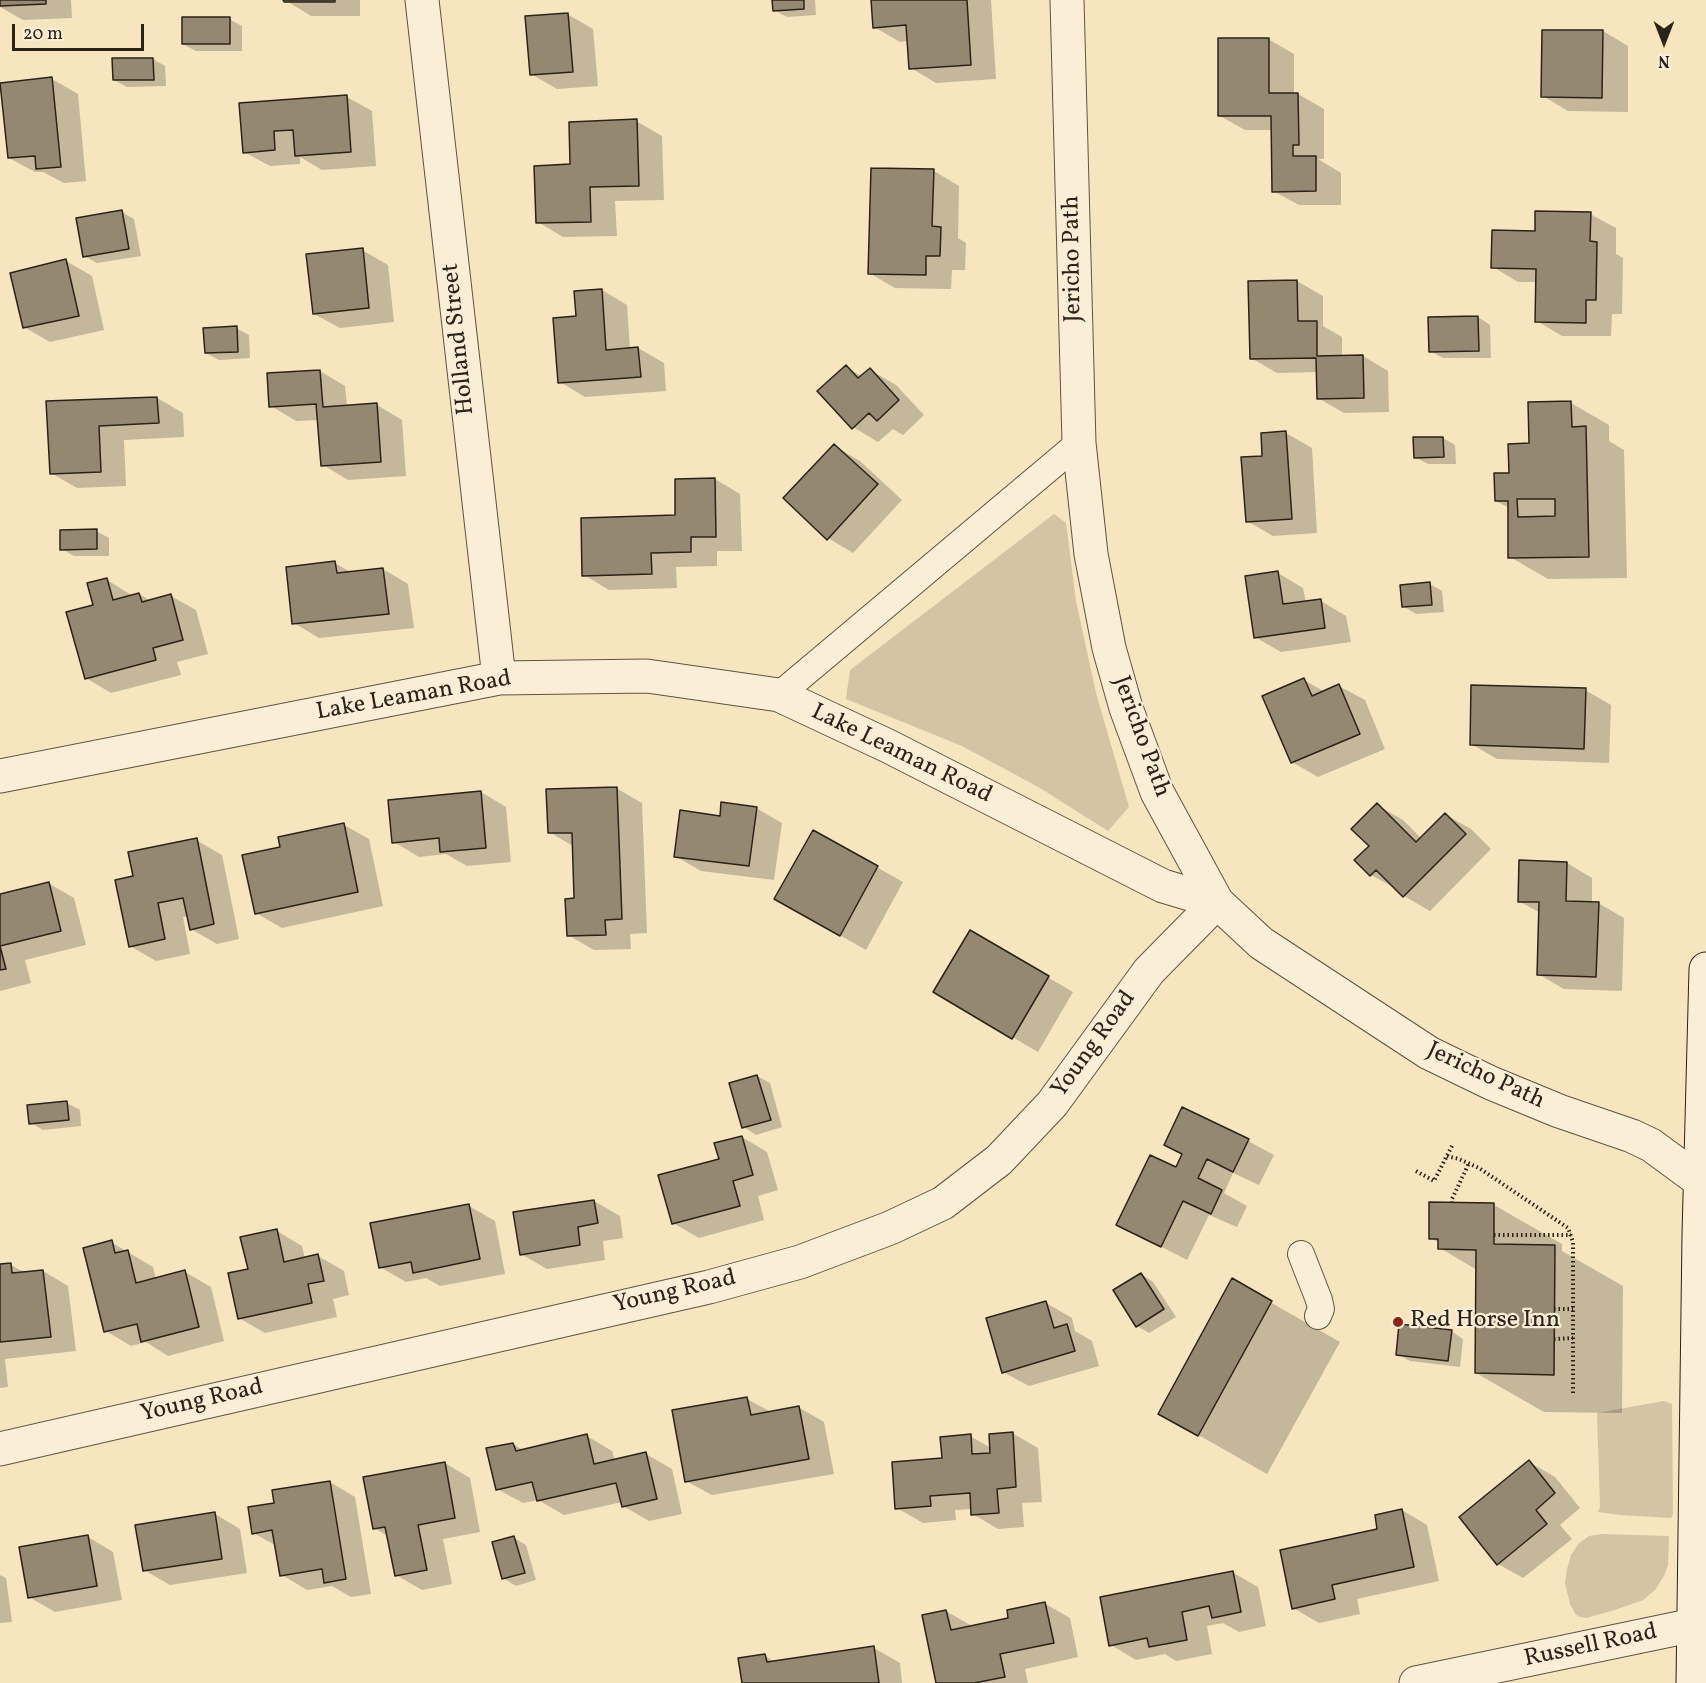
<!DOCTYPE html>
<style>
body{margin:0}
#map{position:relative;width:1706px;height:1683px;overflow:hidden;background:#f7e5c0;font-family:Vollkorn,serif}
canvas{display:block}
.north{position:absolute;left:1634px;top:12px;width:60px;height:60px;-webkit-text-stroke:4px #faeed6;paint-order:stroke;rotate:180deg;font-size:16px;font-weight:700;line-height:24px;text-align:center;color:#2b2319}
.north::after{content:'';display:block;margin:auto;width:21px;height:27px;background:#2b2319;clip-path:polygon(50% 0,100% 100%,50% 72%,0 100%)}
.scale{position:absolute;left:12px;top:24px;width:132px;height:27px;box-sizing:border-box;border:3px solid #2b2319;border-top:0;padding-left:8px;font-size:18px;line-height:21px;white-space:nowrap;color:#2b2319;-webkit-text-stroke:4px #faeed6;paint-order:stroke}
</style>
<div id="map">
<canvas width="1706" height="1683"></canvas>
<div class="north">N</div>
<div class="scale">20 m</div>
</div>
<script>
const ctx = document.querySelector('canvas').getContext('2d');
ctx.lineJoin = 'round';
function paint(path, color) {
  ctx.fillStyle = color;
  ctx.fill(path, 'evenodd');
}
function toPath(rows) {
  const path = new Path2D();
  for (const r of rows) {
    path.moveTo(r[0], r[1]);
    for (let i = 2; i < r.length; i += 2) path.lineTo(r[i], r[i + 1]);
  }
  return path;
}
function strokePath(path, color, width, dash) {
  ctx.strokeStyle = color;
  ctx.lineWidth = width;
  ctx.lineCap = dash ? 'butt' : 'round';
  ctx.setLineDash(dash || []);
  ctx.stroke(path);
}
function drawText(font, color, halo, rows, align = 'center') {
  ctx.font = font + ' Vollkorn,serif';
  ctx.lineWidth = 4.5;
  ctx.setLineDash([]);
  ctx.textBaseline = 'middle';
  ctx.strokeStyle = halo;
  ctx.fillStyle = color;
  for (const [text, x, y, turn = 0] of rows) {
    ctx.save();
    ctx.translate(x, y);
    ctx.rotate((+turn || 0) * Math.PI / 180);
    ctx.textAlign = isNaN(turn) ? turn : align;
    if (halo) ctx.strokeText(text, 0, 0);
    ctx.fillText(text, 0, 0);
    ctx.restore();
  }
}
paint(toPath([
 [1054,514,1066,523,1076,601,1096,693,1129,807,1108,831,1040,788,962,746,846,699,850,670],
 [1664,1401,1672,1404,1673,1514,1671,1518,1620,1515,1598,1512,1600,1507,1597,1413],
 [1602,1534,1669,1536,1668,1565,1664,1576,1655,1590,1643,1600,1615,1610,1586,1618,1580,1617,1576,1615,1570,1604,1565,1583,1567,1569,1571,1555,1579,1543,1589,1536]
]), '#d4c4a4');
paint(toPath([
 [0,0,71,0,72,18,23,20,0,7],
 [285,0,360,0,360,16,311,16],
 [774,0,815,0,816,15,787,17,774,10],
 [873,0,991,0,996,79,936,83,911,68,909,41,900,42,874,27],
 [567,14,593,29,598,86,557,89,531,74],
 [229,19,242,26,242,51,196,51,183,44],
 [1603,31,1628,46,1628,112,1568,111,1543,96],
 [1268,39,1294,54,1294,94,1298,94,1324,109,1324,159,1318,159,1341,173,1341,205,1299,205,1273,191,1273,130,1245,130,1220,116],
 [153,59,165,66,166,86,127,87,114,80],
 [52,79,78,94,86,181,64,183,43,172,35,172,9,158],
 [347,97,372,111,376,166,322,170,300,157,300,164,270,166,244,152,240,104],
 [636,121,662,136,664,200,615,201,617,236,563,237,538,222,572,166],
 [934,171,959,186,958,238,966,243,965,270,952,270,951,289,895,288,869,273],
 [122,212,134,219,141,256,97,263,84,256],
 [1590,214,1616,228,1616,254,1623,258,1622,314,1612,314,1611,336,1562,336,1537,321,1537,282,1518,282,1493,267,1536,232],
 [362,250,388,265,394,322,340,328,314,314],
 [66,261,92,276,104,330,50,342,24,327],
 [1297,281,1323,296,1323,326,1342,337,1342,357,1363,356,1388,371,1389,412,1344,413,1318,398,1317,372,1277,373,1251,358],
 [602,290,627,305,630,349,638,348,664,363,666,391,585,397,560,382,578,317],
 [1478,317,1490,325,1491,358,1443,358,1430,351],
 [236,328,249,335,250,358,219,360,206,353],
 [846,367,863,377,870,370,896,385,924,415,903,435,893,429,878,442,853,427],
 [320,371,345,386,347,407,377,405,402,420,406,476,348,480,323,465,319,420,296,421,271,406],
 [157,398,183,413,184,437,124,440,126,486,77,488,51,473,48,403],
 [1530,403,1571,403,1609,425,1609,441,1624,450,1627,578,1548,579,1510,557,1509,508,1496,501,1511,474,1530,445],
 [1286,433,1312,448,1317,533,1273,536,1247,521,1264,457],
 [1443,438,1455,445,1456,464,1428,464,1415,457],
 [834,446,860,461,902,500,853,553,828,538],
 [715,479,740,494,742,551,717,551,717,566,676,567,677,588,609,590,584,575,677,517],
 [96,531,109,538,109,556,74,556,62,549],
 [335,563,352,573,383,569,408,584,414,628,319,638,294,623],
 [1278,573,1303,588,1306,603,1321,601,1346,616,1351,642,1281,652,1255,637],
 [107,580,133,596,139,594,151,601,171,596,196,610,208,654,177,662,181,675,111,693,86,678,95,606],
 [1430,584,1442,591,1444,612,1416,614,1403,606],
 [1304,680,1325,692,1339,686,1365,700,1385,749,1318,777,1292,762],
 [1585,690,1611,705,1609,763,1497,759,1471,744],
 [616,788,642,803,647,933,630,934,631,949,594,950,568,935,575,899,573,846,549,832],
 [481,792,506,807,511,862,467,866,446,854,419,857,394,842],
 [1377,805,1403,820,1422,839,1446,815,1471,829,1491,849,1430,911,1404,896,1397,889,1371,875,1371,846],
 [756,808,782,823,774,880,701,871,675,856,721,817],
 [344,825,369,839,383,906,282,928,256,913,282,848],
 [814,832,903,882,866,950,776,899],
 [196,840,222,855,239,939,217,944,191,929,188,916,183,917,190,954,156,961,130,946,134,877],
 [1567,863,1592,878,1592,903,1598,903,1624,918,1622,991,1564,989,1538,974,1540,913,1519,901],
 [48,883,74,898,86,945,25,960,31,983,0,991,0,895],
 [971,932,1073,992,1038,1052,935,992],
 [757,1076,770,1083,782,1127,756,1135,744,1127],
 [67,1103,80,1110,81,1126,43,1130,31,1123],
 [1183,1109,1248,1141,1274,1155,1259,1185,1233,1173,1224,1193,1247,1206,1237,1227,1209,1215,1187,1260,1118,1224,1176,1169,1184,1155],
 [742,1137,767,1152,778,1190,758,1196,764,1220,699,1238,673,1223,720,1160],
 [594,1201,620,1216,623,1238,603,1241,605,1260,547,1269,521,1254],
 [1494,1205,1562,1244,1562,1251,1623,1286,1622,1413,1544,1412,1476,1373,1477,1270,1440,1248,1440,1243,1430,1238],
 [469,1206,495,1221,505,1274,440,1286,426,1278,406,1282,380,1267],
 [277,1231,302,1246,305,1259,318,1256,344,1271,349,1295,333,1299,337,1317,265,1333,239,1318,249,1270],
 [111,1242,153,1267,156,1279,185,1272,211,1287,224,1341,168,1356,146,1342,131,1346,106,1331],
 [11,1265,26,1273,43,1271,68,1286,76,1351,5,1359,8,1387,0,1388,0,1266],
 [1141,1274,1153,1282,1176,1317,1149,1333,1137,1326],
 [1233,1281,1340,1342,1267,1474,1160,1413],
 [1046,1303,1072,1318,1075,1331,1092,1341,1099,1366,1029,1386,1003,1372],
 [1451,1331,1463,1339,1460,1367,1410,1361,1397,1354],
 [747,1399,771,1412,798,1407,824,1422,834,1474,712,1495,686,1481],
 [1012,1433,1038,1448,1042,1502,1022,1503,1024,1527,998,1529,973,1514,972,1509,955,1510,956,1520,923,1523,897,1508,970,1436,991,1448],
 [587,1436,612,1451,615,1461,646,1454,672,1469,682,1514,649,1521,623,1506,622,1502,564,1515,538,1500,523,1503,497,1489,513,1444,525,1451],
 [1529,1462,1555,1477,1580,1508,1560,1525,1572,1539,1523,1578,1498,1564],
 [445,1463,470,1478,480,1532,443,1539,452,1584,422,1590,396,1575,389,1537,374,1528],
 [330,1482,355,1497,371,1594,351,1597,332,1586,307,1590,282,1575,277,1546,253,1533,276,1504],
 [1402,1510,1427,1525,1439,1581,1357,1599,1360,1614,1319,1623,1293,1608],
 [215,1514,240,1529,247,1573,170,1585,144,1570],
 [88,1537,113,1552,122,1600,55,1612,29,1597],
 [514,1538,526,1545,536,1580,516,1586,503,1578],
 [1232,1572,1258,1587,1266,1626,1239,1632,1223,1623,1207,1626,1212,1654,1176,1661,1165,1654,1136,1660,1111,1645],
 [0,1575,6,1578,12,1622,0,1623],
 [1044,1603,1070,1618,1078,1657,1025,1669,1028,1683,938,1683,946,1611,972,1626,1010,1619],
 [874,1648,900,1663,902,1683,744,1683,765,1656,775,1662]
]), '#0003');
const building = toPath([
 [0,0,46,0,46,4,0,6,0,0],
 [283,0,335,0,335,2,284,2,283,0],
 [772,0,804,0,804,9,773,11,772,0],
 [871,0,967,0,971,65,909,69,906,25,873,28,871,0],
 [568,13,573,72,530,75,525,16,568,13],
 [182,17,230,17,230,44,182,44,182,17],
 [1542,30,1603,30,1602,98,1541,97,1542,30],
 [1218,38,1269,38,1269,93,1298,93,1299,145,1293,145,1293,156,1316,156,1316,191,1272,192,1271,116,1218,116,1218,38],
 [112,58,153,58,154,80,113,80,112,58],
 [52,77,61,167,36,169,35,156,8,158,0,83,52,77],
 [347,95,351,152,295,156,293,130,274,131,275,150,243,153,239,103,347,95],
 [637,119,639,186,590,187,591,222,536,223,534,166,570,164,569,122,637,119],
 [871,168,934,169,932,226,941,227,940,256,926,256,926,275,868,274,871,168],
 [122,210,129,249,83,257,76,218,122,210],
 [1535,211,1591,212,1590,241,1597,242,1596,300,1586,300,1586,323,1535,322,1536,269,1491,268,1492,230,1535,231,1535,211],
 [363,248,369,308,313,314,306,254,363,248],
 [66,259,79,316,23,328,10,273,66,259],
 [1297,280,1298,321,1317,321,1317,356,1363,355,1364,398,1317,399,1316,358,1250,359,1248,281,1297,280],
 [602,289,606,350,638,347,641,377,558,383,553,318,576,316,574,291,602,289],
 [1478,316,1479,351,1429,352,1428,317,1478,316],
 [237,326,238,352,205,353,203,328,237,326],
 [846,365,858,378,870,368,899,400,877,421,869,413,852,429,817,391,846,365],
 [320,370,323,407,377,403,381,462,321,466,316,404,269,407,267,373,320,370],
 [157,397,159,423,99,426,101,472,50,474,46,401,157,397],
 [1571,401,1572,427,1586,426,1589,557,1508,558,1508,501,1495,501,1494,473,1509,473,1508,444,1529,443,1528,402,1571,401],
 [1517,499,1555,499,1555,516,1518,517,1517,499],
 [1286,431,1292,519,1246,522,1241,457,1262,456,1261,433,1286,431],
 [1413,437,1443,437,1444,457,1414,458,1413,437],
 [834,444,878,484,827,540,783,498,834,444],
 [715,478,716,537,691,537,691,552,651,553,652,574,582,576,581,518,675,515,675,479,715,478],
 [97,529,97,549,60,550,60,530,97,529],
 [335,561,337,573,383,568,389,614,292,624,286,567,335,561],
 [1278,571,1283,604,1321,599,1325,628,1254,638,1245,576,1278,571],
 [107,578,113,600,139,593,142,602,171,594,183,640,153,648,156,660,85,679,66,612,93,605,87,583,107,578],
 [1430,582,1432,605,1402,607,1400,585,1430,582],
 [1304,678,1312,696,1339,684,1360,734,1291,763,1262,696,1304,678],
 [1471,685,1586,688,1584,749,1470,745,1471,685],
 [617,787,622,919,605,920,606,935,567,936,565,899,574,898,572,833,548,833,546,789,617,787],
 [481,791,486,848,440,852,439,838,392,843,388,800,481,791],
 [721,802,757,807,749,866,674,857,680,810,720,816,721,802],
 [1377,803,1416,842,1445,813,1466,834,1403,897,1376,870,1370,876,1354,860,1369,846,1351,829,1377,803],
 [344,823,358,892,255,914,242,855,280,847,278,837,344,823],
 [813,830,878,866,840,936,774,899,813,830],
 [197,838,214,924,190,930,183,898,158,903,165,939,129,947,115,880,133,876,128,852,197,838],
 [1519,860,1567,862,1566,901,1599,902,1596,977,1537,975,1539,902,1518,902,1519,860],
 [49,882,61,931,0,946,6,969,0,970,0,894,49,882],
 [970,930,1049,976,1012,1039,933,992,970,930],
 [757,1075,771,1120,742,1128,729,1083,757,1075],
 [67,1101,69,1120,29,1124,27,1105,67,1101],
 [1182,1107,1249,1139,1233,1172,1207,1159,1198,1178,1222,1190,1211,1214,1183,1201,1161,1247,1116,1225,1150,1155,1176,1167,1182,1154,1164,1145,1182,1107],
 [742,1136,753,1175,733,1181,740,1206,672,1224,658,1175,719,1159,714,1143,742,1136],
 [594,1200,598,1223,578,1227,580,1245,520,1255,513,1212,594,1200],
 [1429,1202,1494,1203,1494,1244,1555,1245,1554,1375,1475,1373,1476,1250,1438,1249,1438,1239,1429,1239,1429,1202],
 [469,1204,480,1259,413,1273,411,1262,379,1268,370,1223,469,1204],
 [277,1229,284,1262,318,1254,324,1281,308,1284,312,1303,238,1319,228,1273,248,1269,240,1237,277,1229],
 [112,1240,115,1253,128,1250,136,1283,185,1270,199,1327,141,1342,137,1324,104,1332,83,1248,112,1240],
 [11,1263,12,1273,43,1270,51,1337,0,1342,0,1264,11,1263],
 [1141,1273,1164,1309,1136,1327,1113,1290,1141,1273],
 [1232,1278,1272,1301,1198,1436,1158,1414,1232,1278],
 [1046,1301,1054,1328,1067,1324,1075,1351,1002,1373,986,1318,1046,1301],
 [1399,1324,1452,1330,1448,1361,1396,1355,1399,1324],
 [747,1397,751,1415,799,1406,809,1459,685,1482,672,1410,747,1397],
 [1013,1432,1016,1487,997,1489,999,1513,971,1515,970,1493,930,1496,931,1506,895,1509,892,1462,942,1458,940,1437,971,1434,972,1454,990,1453,989,1434,1013,1432],
 [587,1434,594,1464,646,1452,657,1499,622,1507,616,1483,537,1501,532,1482,496,1490,486,1448,513,1443,516,1451,587,1434],
 [1529,1460,1555,1493,1536,1510,1547,1524,1497,1565,1459,1517,1529,1460],
 [445,1462,455,1518,418,1525,427,1570,395,1576,385,1527,373,1529,363,1477,445,1462],
 [330,1481,346,1579,324,1583,322,1569,280,1576,272,1530,252,1534,248,1507,274,1503,272,1490,330,1481],
 [1402,1509,1414,1567,1332,1585,1335,1599,1292,1609,1280,1550,1377,1529,1375,1515,1402,1509],
 [215,1512,222,1559,143,1571,135,1525,215,1512],
 [88,1535,97,1586,28,1598,19,1547,88,1535],
 [514,1536,525,1573,502,1579,492,1542,514,1536],
 [1233,1571,1241,1612,1212,1618,1209,1606,1182,1612,1187,1640,1149,1647,1147,1638,1109,1646,1100,1597,1233,1571],
 [1045,1602,1054,1643,1000,1654,1005,1677,974,1683,936,1683,922,1615,946,1610,951,1630,1008,1618,1007,1610,1045,1602],
 [874,1646,879,1683,742,1683,738,1658,765,1654,767,1662,874,1646]
]);
paint(building, '#958870');
strokePath(building, '#2b2319', 1.5);
const service = toPath([
 [779,695,1079,443],
 [1301,1254,1319,1300,1321,1309,1318,1316]
]);
const minor = toPath([
 [422,0,499,678],
 [0,776,499,678,647,676,779,695,888,746,1163,886,1217,902,1149,971,1052,1104,999,1160,943,1203,890,1228,800,1262,709,1287,0,1449],
 [1416,1683,1694,1625]
]);
const tertiary = toPath([
 [1067,0,1079,443,1091,554,1109,648,1126,708,1157,792,1217,902,1261,943,1429,1053,1491,1083,1559,1111,1632,1136,1651,1145,1700,1181]
]);
const secondary = toPath([
 [1693,1683,1699,1235,1706,969]
]);
strokePath(service, '#5e5443', 28);
strokePath(minor, '#5e5443', 35);
strokePath(tertiary, '#5e5443', 35);
strokePath(secondary, '#2b2319', 35);
strokePath(toPath([
 [1447,1156,1459,1159,1479,1168,1568,1228,1573,1242,1573,1393],
 [1416,1171,1434,1181,1453,1144],
 [1452,1203,1452,1199,1469,1163],
 [1494,1235,1571,1235],
 [1554,1309,1573,1309],
 [1554,1339,1573,1338]
]), '#2b2319', 4, [1.5, 3]);
strokePath(service, '#faeed6', 26);
strokePath(minor, '#faeed6', 33);
strokePath(tertiary, '#faeed6', 33);
strokePath(secondary, '#faeed6', 33);
for (const [x, y, r, color] of [
 [1398,1322,6,"#8f2418"]
]) {
  const dot = new Path2D();
  dot.arc(x, y, r, 0, 2 * Math.PI);
  ctx.fillStyle = color;
  ctx.fill(dot);
  strokePath(dot, '#faeed6', 2);
}
drawText('24px', '#2b2319', '#faeed6', [
 ["Jericho Path",1074,259,-91],
 ["Holland Street",460,339,-96],
 ["Lake Leaman Road",414,697,-10],
 ["Jericho Path",1140,737,70],
 ["Lake Leaman Road",901,755,26],
 ["Young Road",1095,1045,-54],
 ["Jericho Path",1485,1077,25],
 ["Young Road",675,1293,-13],
 ["Young Road",202,1402,-13],
 ["Russell Road",1591,1647,-12]
]);
drawText('24px', '#2b2319', '#faeed6', [
 ["Red Horse Inn",1410,1322]
], 'left');
</script>
